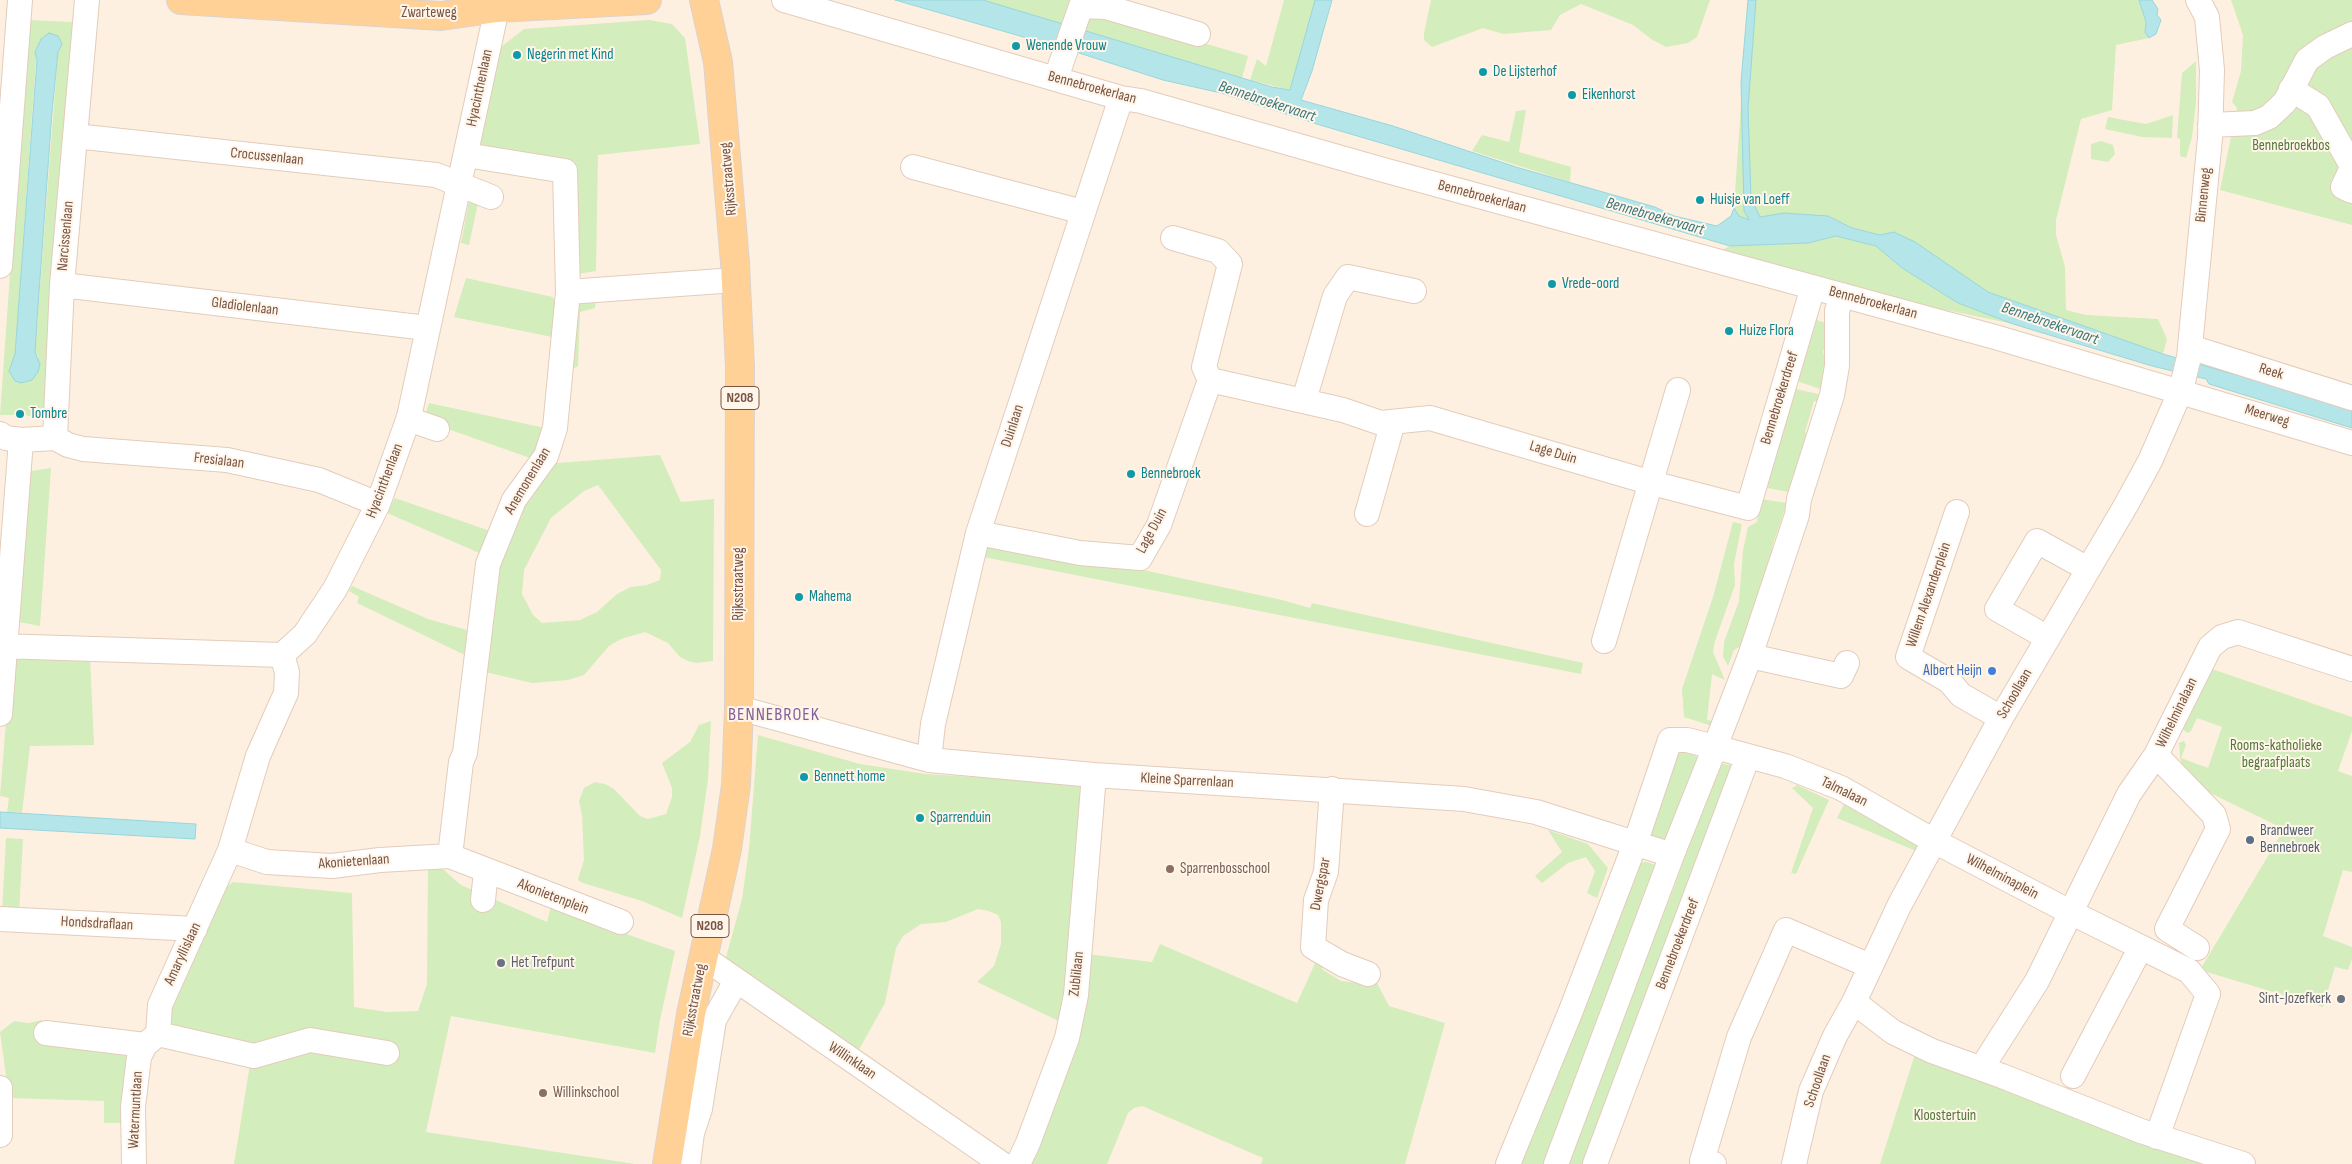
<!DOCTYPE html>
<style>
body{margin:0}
canvas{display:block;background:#fef0e0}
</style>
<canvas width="2352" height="1164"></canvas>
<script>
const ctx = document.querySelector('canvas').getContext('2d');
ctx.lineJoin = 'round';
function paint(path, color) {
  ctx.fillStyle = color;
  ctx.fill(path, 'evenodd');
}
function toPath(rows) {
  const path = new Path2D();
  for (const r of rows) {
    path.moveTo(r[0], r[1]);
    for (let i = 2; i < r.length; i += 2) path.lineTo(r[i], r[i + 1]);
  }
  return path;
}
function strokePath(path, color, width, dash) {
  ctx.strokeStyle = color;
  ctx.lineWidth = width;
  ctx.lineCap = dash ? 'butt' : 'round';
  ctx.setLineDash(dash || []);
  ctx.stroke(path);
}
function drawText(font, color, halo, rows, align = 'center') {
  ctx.font = font + ' "Sofia Sans Condensed",sans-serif';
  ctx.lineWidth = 4;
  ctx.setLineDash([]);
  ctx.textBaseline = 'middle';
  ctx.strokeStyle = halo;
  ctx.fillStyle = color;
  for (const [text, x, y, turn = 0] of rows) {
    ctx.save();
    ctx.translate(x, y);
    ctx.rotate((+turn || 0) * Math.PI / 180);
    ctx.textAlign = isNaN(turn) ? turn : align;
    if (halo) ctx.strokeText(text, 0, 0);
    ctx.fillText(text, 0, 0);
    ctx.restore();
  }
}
paint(toPath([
 [983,0,1073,0,1064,25],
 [1284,0,1315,0,1290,90,1250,80,1257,59,1266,66],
 [1431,0,1710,0,1697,37,1688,43,1666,47,1651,39,1633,25,1581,4,1560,15,1551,30,1503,34,1483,28,1432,47,1424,40,1424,33],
 [1748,0,2139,0,2146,22,2145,32,2149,38,2116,45,2112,110,2081,119,2056,220,2056,235,2065,267,2066,310,2086,315,2158,319,2167,339,2163,354,1988,292,1880,235,1852,228,1828,216,1784,213,1749,221,1739,216,1734,208],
 [2231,0,2352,0,2352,225,2220,190,2237,108,2232,102,2241,71,2243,35],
 [1111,16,1248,56,1242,78,1082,30,1088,18],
 [28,20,73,22,47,421,25,415,0,415],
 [62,44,58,52,35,352,39,358,15,354,37,46],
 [649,20,672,24,685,38,700,144,598,155,596,271,571,275,568,169,477,149,501,47,524,29],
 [2196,61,2196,103,2192,137,2186,158,2180,156,2180,139,2177,138,2182,73],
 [1526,110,1519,152,1571,167,1570,182,1472,151,1482,135,1509,142,1516,111],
 [2173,115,2172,138,2142,137,2105,129,2108,117,2146,124],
 [2101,141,2113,145,2115,154,2108,162,2091,159,2091,144],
 [469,201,478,203,469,245,461,243],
 [1836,236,1876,246,1902,268,1958,303,2013,324,1850,290,1718,252,1730,246,1808,243],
 [466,278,553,297,557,309,552,337,454,317],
 [596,298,595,308,580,312,578,366,569,371,575,300],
 [1812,319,1831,324,1823,352,1827,364,1820,389,1797,381],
 [1792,388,1822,395,1821,402,1814,401,1805,432,1811,439,1794,493,1762,487],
 [429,403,545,428,533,459,442,427,426,413],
 [660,455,681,502,714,499,713,661,697,663,688,661,680,657,668,643,645,632,621,639,609,646,584,675,568,680,532,683,481,671,492,564,545,464],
 [598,485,661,570,660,580,647,585,631,587,617,594,597,612,580,620,542,623,533,615,522,594,524,570,551,518,584,491],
 [51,468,40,626,14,621,24,474,31,471],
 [395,498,496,533,484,555,387,513],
 [1761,499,1787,503,1772,547,1778,561,1750,641,1734,650,1728,666,1723,657,1724,642,1739,601,1743,550,1748,527,1757,522],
 [1733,522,1742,524,1734,564,1735,585,1715,641,1713,652,1725,680,1712,674,1707,720,1718,722,1715,727,1684,717,1682,689,1713,597],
 [982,542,1134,568,1282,600,1310,608,1312,603,1483,641,1583,663,1581,674,978,556],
 [352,586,428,619,474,632,473,659,357,603,359,597,349,591],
 [90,657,94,745,30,746,22,813,7,812,9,798,0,796,10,673,16,658],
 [2212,669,2352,717,2352,731,2338,771,2352,776,2352,872,2343,870,2323,936,2352,947,2352,959,2348,970,2335,967,2323,1007,2200,970,2284,829,2206,791,2187,779,2180,758,2179,743,2184,741,2186,745,2181,758,2208,768,2222,727,2197,718,2191,731,2188,733,2183,730],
 [711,721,708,779,700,836,682,918,642,901,580,882,578,879,584,860,582,815,579,801,584,788,595,782,605,784,614,789,640,816,648,819,666,814,672,797,672,788,662,763,690,742,699,725],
 [758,735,860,764,925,774,1086,784,1067,1025,977,982,994,966,1001,944,1001,922,998,915,989,911,978,909,946,922,921,924,903,936,896,948,885,1003,857,1053,725,961,742,899,749,849],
 [1683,751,1696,755,1699,764,1674,832,1663,841,1653,837,1647,828,1673,757],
 [1718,763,1730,765,1735,771,1587,1164,1564,1164,1673,890],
 [1797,785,1829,800,1796,874,1791,873,1813,808,1792,788],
 [1845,802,1918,845,1916,851,1837,818],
 [1548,830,1588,844,1608,868,1597,898,1587,893,1595,871,1586,857,1568,863,1542,883,1535,876,1562,852],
 [6,838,23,839,19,914,2,913],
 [1647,862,1656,865,1547,1164,1517,1164,1637,863],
 [438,865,461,885,547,922,552,902,629,935,675,951,660,1020,655,1053,451,1016,426,1132,635,1164,234,1164,250,1064,258,1046,174,1027,169,1016,177,977,217,894,233,882,352,893,354,1007,387,1012,418,1011,427,984,428,866],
 [1160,944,1297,1003,1317,959,1323,970,1341,981,1374,985,1377,983,1389,1006,1445,1023,1405,1164,1261,1164,1263,1158,1142,1106,1134,1108,1128,1113,1107,1164,1030,1164,1054,1109,1069,1065,1087,954,1152,962],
 [42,1020,42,1044,122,1049,129,1054,127,1123,104,1123,104,1101,9,1098,0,1032,14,1021,29,1023],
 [1915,1054,2206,1164,1880,1164]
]), '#d4edbd');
const water = toPath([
 [895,0,983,0,1272,87,1290,90,1315,0,1332,0,1312,71,1301,100,1393,126,1516,167,1655,207,1674,216,1717,226,1731,216,1734,208,1739,216,1749,220,1744,211,1741,82,1748,0,1756,0,1748,109,1751,198,1760,217,1784,213,1828,216,1852,228,1880,235,1894,232,1915,242,1988,292,2163,354,2352,408,2352,428,2209,384,2206,379,2152,366,2013,324,1958,303,1902,268,1876,246,1836,236,1808,243,1730,246,1320,125,1221,93,1163,80,1079,53,895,0],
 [2139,0,2152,0,2158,9,2157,15,2161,20,2156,34,2149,38,2145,32,2146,22,2139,0],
 [49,33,58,36,62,44,58,52,52,112,37,320,35,352,40,364,38,372,32,380,21,383,15,381,9,371,15,354,37,60,35,52,41,39,49,33],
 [0,812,196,824,195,839,0,828,0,812]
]);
paint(water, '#b3e5e9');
strokePath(water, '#98d6dc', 1);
const minor = toPath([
 [784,0,1121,98,1141,101,1380,169,1995,337,2352,443],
 [1081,6,1106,7,1198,34],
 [1056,78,1081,6,1085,0],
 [2291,89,2318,106,2352,166],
 [2210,125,2255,123,2269,117,2285,102,2307,60,2325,47,2352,34],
 [75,136,436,175,491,197],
 [913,167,1083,212],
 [2352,168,2343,187,2352,191],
 [1173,238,1218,251,1230,264,1204,367,1210,380],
 [0,266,20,0],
 [62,285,427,328],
 [568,292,721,281],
 [1842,295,1837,311,1837,366,1832,395,1799,499,1797,515,1750,656,1715,747,1785,766,1841,788,1934,841,2070,912,2189,971,2208,994,2157,1137],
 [2190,347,2352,398],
 [1304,400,1335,296,1348,277,1414,291],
 [408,419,437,429],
 [0,434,6,438,21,440,55,438],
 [55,438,62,285,87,0],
 [55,438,68,445,83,449,227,460,319,480,378,504],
 [1957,512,1908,657,1949,681,1961,695,2001,718],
 [1367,514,1393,422],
 [978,533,1080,553,1140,558,1159,525,1210,380,1343,410,1381,423,1430,418,1652,483,1748,508,1813,287],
 [2048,638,1997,609,2037,541,2088,569],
 [1604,641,1678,390],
 [0,646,282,655],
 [282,655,305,634,335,589,378,504,409,417,497,8],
 [282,655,287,672,286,693,258,756,230,850,160,1005,158,1034,254,1056,310,1040,387,1053],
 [1750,656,1841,676,1847,663],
 [739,708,929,760,1094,775,1464,799,1536,812,1672,855],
 [0,714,21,440],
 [2156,755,2214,815,2218,829,2167,929,2197,948],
 [929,760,933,724,978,533,1121,98],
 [1332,789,1326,872,1316,900,1313,947,1342,964,1368,974],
 [230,850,267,862,332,866,380,860,450,856,621,922],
 [450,856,461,762,465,753,488,564,514,500,546,456,555,428,568,292,565,171,466,155],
 [483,900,486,871],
 [0,919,195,929],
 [703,957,1002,1164],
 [1854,1002,1893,1032,1932,1051,2002,1076,2141,1131,2243,1164],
 [46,1033,145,1045],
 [1986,1061,2037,981,2129,794,2156,755,2210,647,2222,637,2238,632,2352,669],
 [2073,1076,2141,947],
 [0,1088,0,1135],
 [134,1164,133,1107,139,1057,145,1045,158,1034],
 [688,1164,692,1133,700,1109,714,1020,736,981],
 [1018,1164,1028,1143,1067,1038,1076,995,1094,775],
 [1508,1164,1570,1013,1635,844,1670,740,1687,740,1715,747,1672,855,1556,1164],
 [1595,1164,1748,756],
 [1714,1164,1702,1161,1739,1037,1786,930,1870,966],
 [1794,1164,1811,1091,1835,1036,1854,1002,1900,904,2001,718,2126,505,2150,461,2181,390,2189,357,2210,138,2212,70,2207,17,2198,0]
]);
const major = toPath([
 [181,0,441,16,497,8,647,0],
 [667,1164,691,1014,727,849,736,785,739,708,740,367,735,263,718,62,704,0]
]);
strokePath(minor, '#e3ccbb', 26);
strokePath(major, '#dcd3cf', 30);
strokePath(minor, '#fff', 24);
strokePath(major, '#ffd196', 28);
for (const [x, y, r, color] of [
 [1016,46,5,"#0f9aa8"],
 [517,55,5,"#0f9aa8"],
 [1483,72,5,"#0f9aa8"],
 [1572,95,5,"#0f9aa8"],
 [1700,200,5,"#0f9aa8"],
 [1552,284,5,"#0f9aa8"],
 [1729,331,5,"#0f9aa8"],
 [20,414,5,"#0f9aa8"],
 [1131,474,5,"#0f9aa8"],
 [799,597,5,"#0f9aa8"],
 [1992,671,5,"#3f7fe0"],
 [804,777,5,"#0f9aa8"],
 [920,818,5,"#0f9aa8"],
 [2250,840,5,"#5c6f8a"],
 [1170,869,5,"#8d6e63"],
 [501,963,5,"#6b7280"],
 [2341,999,5,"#6b7280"],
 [543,1093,5,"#8d6e63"]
]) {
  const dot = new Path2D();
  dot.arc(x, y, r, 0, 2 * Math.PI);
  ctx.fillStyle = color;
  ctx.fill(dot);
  strokePath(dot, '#fff5e8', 2);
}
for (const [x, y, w] of [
 [740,398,38],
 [710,926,38]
]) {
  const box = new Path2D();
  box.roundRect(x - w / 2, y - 11.5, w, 23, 4);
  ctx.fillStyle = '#fff5e8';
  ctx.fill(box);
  strokePath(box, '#775445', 1);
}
drawText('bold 14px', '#775445', null, [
 ["N208",740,398],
 ["N208",710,926]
]);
drawText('15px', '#775445', '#fff5e8', [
 ["Zwarteweg",429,13],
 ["Hyacinthenlaan",480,88,-78],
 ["Bennebroekerlaan",1092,88,15],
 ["Crocussenlaan",267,157,6],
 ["Rijksstraatweg",729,179,-95],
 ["Binnenweg",2204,195,-84],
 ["Bennebroekerlaan",1482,197,15],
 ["Narcissenlaan",66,236,-85],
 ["Bennebroekerlaan",1873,303,15],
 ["Gladiolenlaan",245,307,7],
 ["Reek",2271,372,17],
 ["Bennebroekerdreef",1780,398,-73],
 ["Meerweg",2267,416,17],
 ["Duinlaan",1013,426,-72],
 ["Lage Duin",1553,453,17],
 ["Fresialaan",219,461,7],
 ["Hyacinthenlaan",385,481,-69],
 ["Anemonenlaan",528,481,-59],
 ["Lage Duin",1152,531,-62],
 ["Rijksstraatweg",739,584,-90],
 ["Willem Alexanderplein",1929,595,-71],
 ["Schoollaan",2015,694,-60],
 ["Wilhelminalaan",2177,713,-64],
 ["Kleine Sparrenlaan",1187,781,3],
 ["Talmalaan",1844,792,26],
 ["Akonietenlaan",354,862,-4],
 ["Wilhelminaplein",2002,877,28],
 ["Dwergspar",1321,884,-79],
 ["Akonietenplein",553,897,21],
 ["Hondsdraflaan",97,924,3],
 ["Bennebroekerdreef",1678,944,-69],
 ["Amaryllislaan",183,954,-65],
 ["Zublilaan",1077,974,-84],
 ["Rijksstraatweg",695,1000,-79],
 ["Willinklaan",852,1061,34],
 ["Schoollaan",1818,1081,-71],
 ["Watermuntlaan",136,1110,-87]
]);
drawText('15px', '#0d838f', '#fff5e8', [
 ["Wenende Vrouw",1026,46],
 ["Negerin met Kind",527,55],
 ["De Lijsterhof",1493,72],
 ["Eikenhorst",1582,95],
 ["Huisje van Loeff",1710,200],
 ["Vrede-oord",1562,284],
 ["Huize Flora",1739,331],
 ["Tombre",30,414],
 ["Bennebroek",1141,474],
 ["Mahema",809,597],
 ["Bennett home",814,777],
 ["Sparrenduin",930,818]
], 'left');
drawText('15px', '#50783a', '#fff5e8', [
 ["Bennebroekbos",2291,146],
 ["Rooms-katholieke",2276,746],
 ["begraafplaats",2276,763],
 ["Kloostertuin",1945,1116]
]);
drawText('15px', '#366cbe', '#fff5e8', [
 ["Albert Heijn",1982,671]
], 'right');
drawText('15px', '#4e5e75', '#fff5e8', [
 ["Brandweer",2260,831],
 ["Bennebroek",2260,848]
], 'left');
drawText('15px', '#785e54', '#fff5e8', [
 ["Sparrenbosschool",1180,869],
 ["Willinkschool",553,1093]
], 'left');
drawText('15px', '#5b616d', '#fff5e8', [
 ["Het Trefpunt",511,963],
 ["Sint-Jozefkerk",2331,999,"right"]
], 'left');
drawText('italic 16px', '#38777e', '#fff5e8', [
 ["Bennebroekervaart",1267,102,18],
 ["Bennebroekervaart",1655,217,16],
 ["Bennebroekervaart",2050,324,19]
]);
ctx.letterSpacing = '1px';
drawText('18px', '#83609b', '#fff5e8', [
 ["BENNEBROEK",774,715]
]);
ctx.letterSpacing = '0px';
</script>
